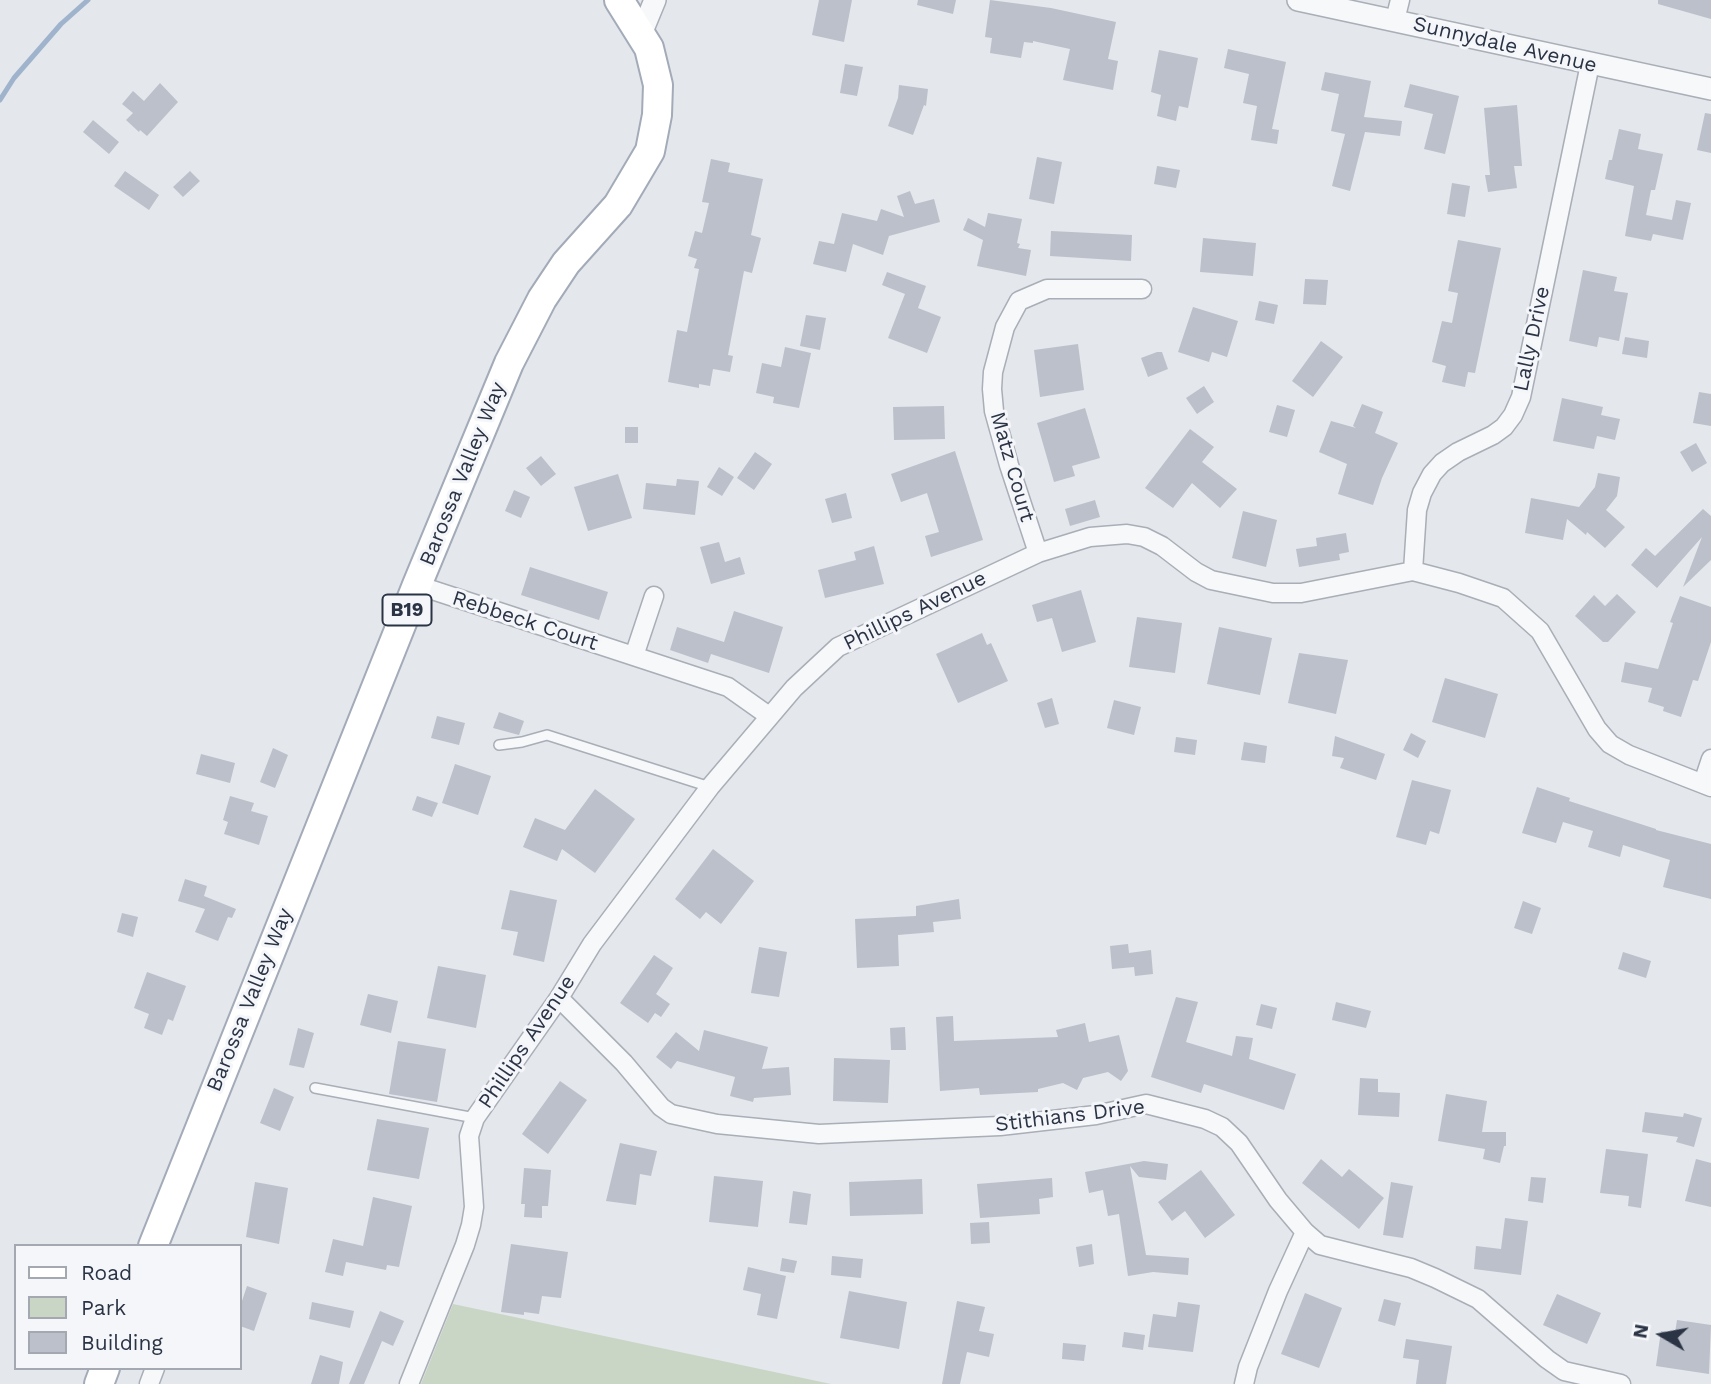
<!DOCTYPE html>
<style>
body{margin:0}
#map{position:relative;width:1711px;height:1384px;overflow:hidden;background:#e4e7ec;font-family:"Work Sans",sans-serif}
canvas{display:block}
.legend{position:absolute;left:14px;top:1244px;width:228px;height:126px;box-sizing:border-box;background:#f4f6f9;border:2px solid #a4a8b1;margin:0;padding:9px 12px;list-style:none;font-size:21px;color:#2b3445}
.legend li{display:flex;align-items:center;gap:14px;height:35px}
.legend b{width:35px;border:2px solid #a4a8b1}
.north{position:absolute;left:1627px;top:1300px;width:70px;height:70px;-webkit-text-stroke:5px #f4f6f9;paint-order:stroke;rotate:280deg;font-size:19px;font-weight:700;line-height:28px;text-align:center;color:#2b3445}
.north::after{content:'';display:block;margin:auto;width:24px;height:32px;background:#2b3445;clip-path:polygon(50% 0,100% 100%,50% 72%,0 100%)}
</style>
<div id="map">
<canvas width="1711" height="1384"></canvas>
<ul class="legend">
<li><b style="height:9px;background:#fff"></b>Road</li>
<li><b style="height:19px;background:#c9d6c5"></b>Park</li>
<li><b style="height:19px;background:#bbc0ca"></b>Building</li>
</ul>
<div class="north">N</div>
</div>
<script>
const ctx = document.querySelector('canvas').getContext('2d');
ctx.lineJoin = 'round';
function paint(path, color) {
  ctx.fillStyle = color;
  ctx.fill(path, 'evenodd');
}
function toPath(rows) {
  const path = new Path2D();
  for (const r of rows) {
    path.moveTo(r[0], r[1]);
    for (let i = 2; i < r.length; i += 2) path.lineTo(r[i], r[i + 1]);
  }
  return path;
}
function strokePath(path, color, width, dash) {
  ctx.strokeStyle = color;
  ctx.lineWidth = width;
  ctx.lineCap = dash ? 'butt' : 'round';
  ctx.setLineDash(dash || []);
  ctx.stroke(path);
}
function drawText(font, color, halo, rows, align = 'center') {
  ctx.font = font + ' "Work Sans",sans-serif';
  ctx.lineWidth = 6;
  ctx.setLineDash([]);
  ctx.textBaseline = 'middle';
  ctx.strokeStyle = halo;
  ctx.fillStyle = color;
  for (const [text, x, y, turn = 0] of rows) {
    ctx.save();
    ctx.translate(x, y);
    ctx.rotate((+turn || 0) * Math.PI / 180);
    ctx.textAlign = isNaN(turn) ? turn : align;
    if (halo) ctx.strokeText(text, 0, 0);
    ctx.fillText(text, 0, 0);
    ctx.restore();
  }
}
paint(toPath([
 [453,1304,831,1384,421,1384]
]), '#c9d6c5');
strokePath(toPath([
 [0,100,14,78,61,24,88,0]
]), '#9fb4cc', 5);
paint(toPath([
 [819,0,852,0,844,42,812,35],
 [918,0,956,0,953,14,917,5],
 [990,0,1051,8,1116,22,1108,59,1118,61,1113,90,1063,80,1070,49,1033,41,1033,43,1024,42,1021,58,990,53,992,38,985,37],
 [1658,0,1711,0,1711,19,1658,4],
 [1228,49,1286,62,1272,129,1279,130,1277,144,1251,140,1257,106,1243,103,1249,74,1224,68],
 [1159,50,1198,58,1188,108,1179,106,1176,121,1157,116,1161,95,1151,92],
 [845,64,863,67,857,96,840,93],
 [1325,72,1371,81,1364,117,1402,121,1400,136,1365,132,1350,191,1332,186,1345,134,1331,131,1339,94,1321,90],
 [160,83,178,102,147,136,140,130,139,132,126,120,133,113,122,104,133,91,144,101],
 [1410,84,1459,96,1445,154,1424,149,1433,114,1404,107],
 [899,85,928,89,926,106,924,105,913,135,888,126,898,98],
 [1517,105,1522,166,1514,166,1517,188,1488,192,1485,175,1490,175,1484,108],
 [1705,113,1711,114,1711,153,1697,150],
 [93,120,119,142,109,154,83,132],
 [1619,129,1641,134,1638,149,1663,154,1655,190,1651,190,1646,215,1672,220,1676,200,1691,203,1683,240,1653,234,1651,241,1625,236,1634,186,1605,179,1609,160,1612,160],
 [1037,157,1062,162,1054,204,1029,199],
 [711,159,730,163,728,172,763,179,751,235,761,238,752,273,744,271,728,355,733,356,730,372,713,369,710,386,699,384,699,388,668,382,677,330,687,332,699,269,694,268,697,259,688,256,695,231,702,233,709,203,702,202],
 [1157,166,1180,170,1176,188,1154,184],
 [125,171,159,195,149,210,114,186],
 [190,171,200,181,183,197,173,187],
 [1452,183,1470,186,1465,217,1447,214],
 [910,191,915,204,934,199,940,222,889,236,883,255,853,244,846,272,813,264,819,241,834,244,842,213,877,221,881,209,904,217,897,196],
 [988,213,1022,219,1017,243,1020,244,1018,248,1031,250,1026,276,977,266,983,240,963,230,968,218,985,227],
 [1051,231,1132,235,1131,261,1050,256],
 [1203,238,1256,243,1253,276,1200,272],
 [1458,240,1501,248,1475,373,1468,372,1465,387,1442,382,1446,366,1432,362,1442,321,1452,323,1458,293,1448,291],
 [1583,270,1617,277,1614,291,1628,293,1619,341,1599,337,1597,347,1569,341],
 [887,272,926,286,918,308,941,317,927,353,888,338,905,294,882,285],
 [1305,279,1328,280,1326,305,1303,304],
 [1259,301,1278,305,1274,324,1255,320],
 [1193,307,1238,321,1227,357,1212,352,1209,362,1178,352],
 [806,315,826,318,820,350,800,346],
 [1625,337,1649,341,1647,358,1622,354],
 [1321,341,1343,357,1313,397,1292,381],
 [1078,344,1084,390,1040,397,1034,350],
 [785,347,811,353,799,408,773,403,774,397,756,393,762,363,781,367],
 [1157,352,1162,352,1168,369,1148,377,1141,358],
 [1204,386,1214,402,1197,414,1186,398],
 [1699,392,1711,394,1711,426,1693,423],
 [1562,398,1603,407,1601,415,1620,419,1615,440,1597,436,1594,449,1553,441],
 [1362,404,1383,412,1375,433,1398,443,1382,478,1373,505,1338,494,1347,464,1319,452,1331,421,1356,428,1353,426],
 [1277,405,1295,410,1287,437,1269,432],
 [944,406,945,439,894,440,893,407],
 [1085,408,1100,458,1072,466,1075,476,1054,482,1037,423],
 [625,427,638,427,638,443,625,443],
 [1190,429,1214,447,1202,462,1237,489,1220,508,1192,483,1173,508,1145,488],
 [1696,443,1707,463,1692,472,1680,452],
 [955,451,983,540,931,557,925,536,939,532,927,493,901,502,891,474],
 [755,452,772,464,754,490,737,478],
 [541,456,556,474,541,486,526,468],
 [719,467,734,477,722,496,707,487],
 [1598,473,1620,477,1617,496,1606,510,1625,527,1605,548,1587,532,1586,535,1567,519,1563,540,1525,533,1531,498,1579,507,1595,487],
 [618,474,632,518,588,531,574,487],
 [677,479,699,481,695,515,643,509,646,483,676,486],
 [514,490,530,497,521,518,505,511],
 [846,493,852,518,832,523,825,499],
 [1095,500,1100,517,1070,526,1065,509],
 [1703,509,1711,516,1711,560,1683,587,1702,537,1657,588,1631,565,1646,548,1655,556],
 [1243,511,1277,520,1266,567,1232,558],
 [1346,533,1349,552,1339,554,1340,560,1299,567,1296,549,1317,546,1316,538],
 [719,542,725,562,740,557,745,574,711,584,700,547],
 [874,546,884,584,825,598,818,570,856,560,854,552],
 [530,567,608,592,599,620,521,595],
 [1081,590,1096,642,1062,652,1052,618,1037,622,1032,605],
 [1617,594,1636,612,1608,642,1603,642,1575,616,1594,595,1605,606],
 [1680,596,1711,607,1711,642,1698,681,1693,680,1681,717,1663,711,1664,707,1648,702,1652,688,1621,682,1625,662,1658,669,1673,623,1670,622],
 [734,611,783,627,769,673,711,654,708,663,670,650,677,627,724,642],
 [1137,617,1182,623,1175,673,1129,667],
 [1219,627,1272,638,1260,695,1207,684],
 [982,633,987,645,991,643,1008,681,958,703,936,654],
 [1299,653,1348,660,1336,714,1288,703],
 [1445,678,1498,694,1485,738,1432,722],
 [1052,698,1059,724,1045,728,1037,703],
 [1114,700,1141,707,1134,735,1107,728],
 [499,712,524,721,519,735,493,728],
 [437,716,465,723,459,745,431,738],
 [1411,733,1426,741,1418,758,1403,750],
 [1335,736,1385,754,1376,780,1340,768,1344,758,1332,756],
 [1176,737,1197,740,1195,755,1174,752],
 [1244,742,1267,746,1265,763,1241,760],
 [273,748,288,755,275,788,260,782],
 [201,754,235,763,230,783,196,774],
 [455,764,491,776,478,815,442,803],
 [1412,780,1451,790,1439,834,1430,831,1426,845,1396,837],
 [1537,787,1570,798,1569,801,1656,829,1656,830,1711,844,1711,899,1663,887,1670,860,1623,845,1620,857,1588,847,1593,831,1563,822,1556,843,1522,833],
 [595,789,635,819,595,873,562,849,557,861,523,847,535,818,565,830],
 [230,796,254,803,251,811,268,816,259,845,224,834,228,822,223,820],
 [417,796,438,803,432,817,412,810],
 [713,849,754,881,721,924,706,912,700,919,675,899],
 [185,879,207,886,204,896,236,909,232,918,228,917,218,941,195,932,205,909,178,901],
 [510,890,557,900,544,962,513,955,518,932,501,929],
 [959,899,961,919,933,922,934,932,898,935,899,966,857,968,855,919,916,916,916,906],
 [1523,901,1541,908,1532,934,1514,928],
 [122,913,138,917,133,937,117,932],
 [1128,944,1129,953,1151,950,1153,974,1135,976,1134,967,1112,969,1110,946],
 [759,947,787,952,779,997,751,993],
 [1623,952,1651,961,1646,978,1618,969],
 [654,955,673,968,656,994,670,1004,661,1017,655,1013,648,1023,620,1003],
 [438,966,486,975,476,1028,427,1018],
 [147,972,186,986,173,1021,168,1019,162,1035,144,1028,149,1014,134,1008],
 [368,994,398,1001,391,1033,360,1025],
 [1176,997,1198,1002,1186,1042,1232,1056,1236,1036,1253,1038,1249,1059,1296,1074,1284,1110,1204,1084,1201,1093,1151,1077],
 [1336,1002,1371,1011,1366,1028,1332,1020],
 [1261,1004,1277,1008,1272,1029,1256,1025],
 [953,1016,954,1041,1058,1037,1056,1030,1085,1023,1089,1042,1119,1035,1128,1071,1121,1081,1108,1072,1083,1078,1077,1090,1063,1083,1038,1089,1038,1092,980,1095,979,1088,940,1091,936,1017],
 [905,1027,906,1050,891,1050,890,1028],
 [298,1028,314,1033,304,1068,289,1065],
 [704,1030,768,1047,762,1069,789,1067,791,1095,754,1098,753,1102,730,1096,735,1077,677,1061,671,1069,656,1057,676,1032,699,1051],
 [398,1041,446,1049,437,1102,389,1094],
 [834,1058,890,1060,888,1103,833,1101],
 [1360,1078,1378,1079,1378,1092,1400,1093,1399,1117,1358,1115],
 [560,1081,587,1100,548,1154,522,1134],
 [274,1088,294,1097,280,1131,260,1123],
 [1446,1094,1487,1101,1482,1132,1506,1132,1506,1146,1504,1146,1500,1163,1483,1159,1485,1149,1438,1141],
 [1645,1112,1683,1117,1684,1113,1702,1118,1694,1147,1676,1142,1678,1137,1642,1132],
 [377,1119,429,1128,419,1179,367,1170],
 [620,1143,657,1151,651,1176,640,1174,636,1205,606,1201],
 [1606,1149,1648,1154,1641,1208,1628,1206,1629,1196,1600,1193],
 [1321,1159,1342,1177,1349,1169,1384,1198,1359,1229,1302,1183],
 [1696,1159,1711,1163,1711,1207,1685,1201],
 [1144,1161,1168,1164,1166,1180,1139,1177,1130,1166,1146,1255,1189,1258,1188,1275,1153,1272,1128,1276,1119,1214,1108,1216,1103,1190,1089,1193,1085,1172],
 [524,1168,551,1170,548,1206,542,1206,542,1218,524,1217,525,1204,521,1204],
 [1201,1170,1235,1215,1205,1238,1185,1211,1172,1221,1158,1202],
 [714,1176,763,1181,758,1227,709,1222],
 [1531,1177,1546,1178,1543,1203,1528,1201],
 [1052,1178,1053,1197,1039,1199,1040,1214,980,1218,977,1184],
 [922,1179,923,1214,850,1216,849,1182],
 [255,1182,288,1188,279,1244,246,1237],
 [1391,1182,1413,1186,1403,1238,1383,1235],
 [793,1191,811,1194,807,1225,789,1223],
 [373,1197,412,1206,399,1267,387,1265,386,1270,346,1262,343,1276,325,1272,333,1239,363,1246],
 [1505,1218,1528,1221,1521,1275,1474,1269,1476,1246,1501,1249],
 [989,1222,990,1243,971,1244,970,1223],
 [511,1244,568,1252,561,1298,542,1296,539,1314,524,1312,524,1315,501,1312],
 [1092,1244,1094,1264,1079,1267,1076,1247],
 [832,1256,863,1259,861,1278,831,1275],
 [782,1258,797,1261,794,1273,780,1271],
 [748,1267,786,1276,777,1319,757,1315,761,1294,743,1290],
 [247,1286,267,1293,254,1331,240,1326,240,1307],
 [849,1291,907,1302,899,1349,840,1338],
 [1305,1293,1342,1308,1319,1368,1281,1354],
 [1557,1294,1601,1313,1587,1344,1543,1325],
 [1384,1299,1401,1303,1395,1326,1378,1321],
 [957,1301,985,1307,979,1331,994,1334,989,1357,967,1352,960,1384,942,1384],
 [312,1302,354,1311,350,1328,309,1319],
 [1178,1302,1200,1305,1193,1352,1148,1347,1153,1314,1176,1317],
 [380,1311,404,1321,393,1346,382,1341,364,1384,349,1384],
 [1677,1320,1711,1325,1709,1374,1656,1366,1661,1331,1675,1333],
 [1124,1332,1145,1335,1143,1350,1122,1347],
 [1406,1339,1452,1346,1446,1384,1416,1384,1419,1360,1403,1358],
 [1063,1343,1086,1345,1084,1361,1062,1359],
 [320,1355,343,1362,339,1384,311,1384]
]), '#bbc0ca');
const service = toPath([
 [499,745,522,742,547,735,710,787],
 [315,1088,475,1118]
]);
const minor = toPath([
 [1395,20,1400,0],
 [1038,553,1009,465,994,411,992,389,993,372,1005,327,1019,301,1047,289,1142,289],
 [1413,571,1417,510,1422,493,1432,474,1442,463,1458,452,1493,435,1504,427,1513,415,1521,397,1590,64],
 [417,585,728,687,769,716],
 [634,656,654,596],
 [1703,783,1711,759],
 [559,998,624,1063,661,1107,671,1114,717,1124,819,1134,1000,1126,1096,1115,1146,1104,1205,1119,1222,1127,1239,1143,1278,1200,1305,1232,1320,1245,1411,1268,1435,1278,1478,1299,1547,1359,1564,1371,1621,1384],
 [149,1384,155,1368],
 [409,1384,465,1245,471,1225,474,1207,469,1136,475,1118,559,998,592,944,710,787,794,688,838,647,1038,553,1090,537,1127,534,1144,537,1162,546,1196,572,1211,580,1273,593,1301,593,1413,571,1459,583,1503,598,1540,631,1597,729,1610,744,1629,755,1711,787],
 [1244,1384,1248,1367,1278,1291,1305,1232]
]);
const tertiary = toPath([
 [1298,0,1711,89],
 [641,34,655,0]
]);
const primary = toPath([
 [153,1246,417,585,509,363,542,299,566,263,618,205,650,151,657,115,658,85,649,48,619,0],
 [99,1384,105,1368]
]);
strokePath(service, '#a9aeb7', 12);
strokePath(minor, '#a9aeb7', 21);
strokePath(tertiary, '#a9aeb7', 24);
strokePath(primary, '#a3abb8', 32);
strokePath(service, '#f7f8fa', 9);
strokePath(minor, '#f7f8fa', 18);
strokePath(tertiary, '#f7f8fa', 21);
strokePath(primary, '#fff', 28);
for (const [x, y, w] of [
 [407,610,49]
]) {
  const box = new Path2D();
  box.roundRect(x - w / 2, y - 15.5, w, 31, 5);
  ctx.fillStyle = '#f4f6f9';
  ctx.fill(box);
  strokePath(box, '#2b3445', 2);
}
drawText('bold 19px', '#2b3445', null, [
 ["B19",407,610]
]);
drawText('21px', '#2b3445', '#f4f6f9', [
 ["Sunnydale Avenue",1505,45,13],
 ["Lally Drive",1532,339,-78],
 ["Matz Court",1012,467,74],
 ["Barossa Valley Way",463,474,-68],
 ["Phillips Avenue",915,611,-26],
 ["Rebbeck Court",525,621,18],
 ["Barossa Valley Way",250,1000,-68],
 ["Phillips Avenue",527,1042,-56],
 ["Stithians Drive",1070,1116,-7]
]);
</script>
